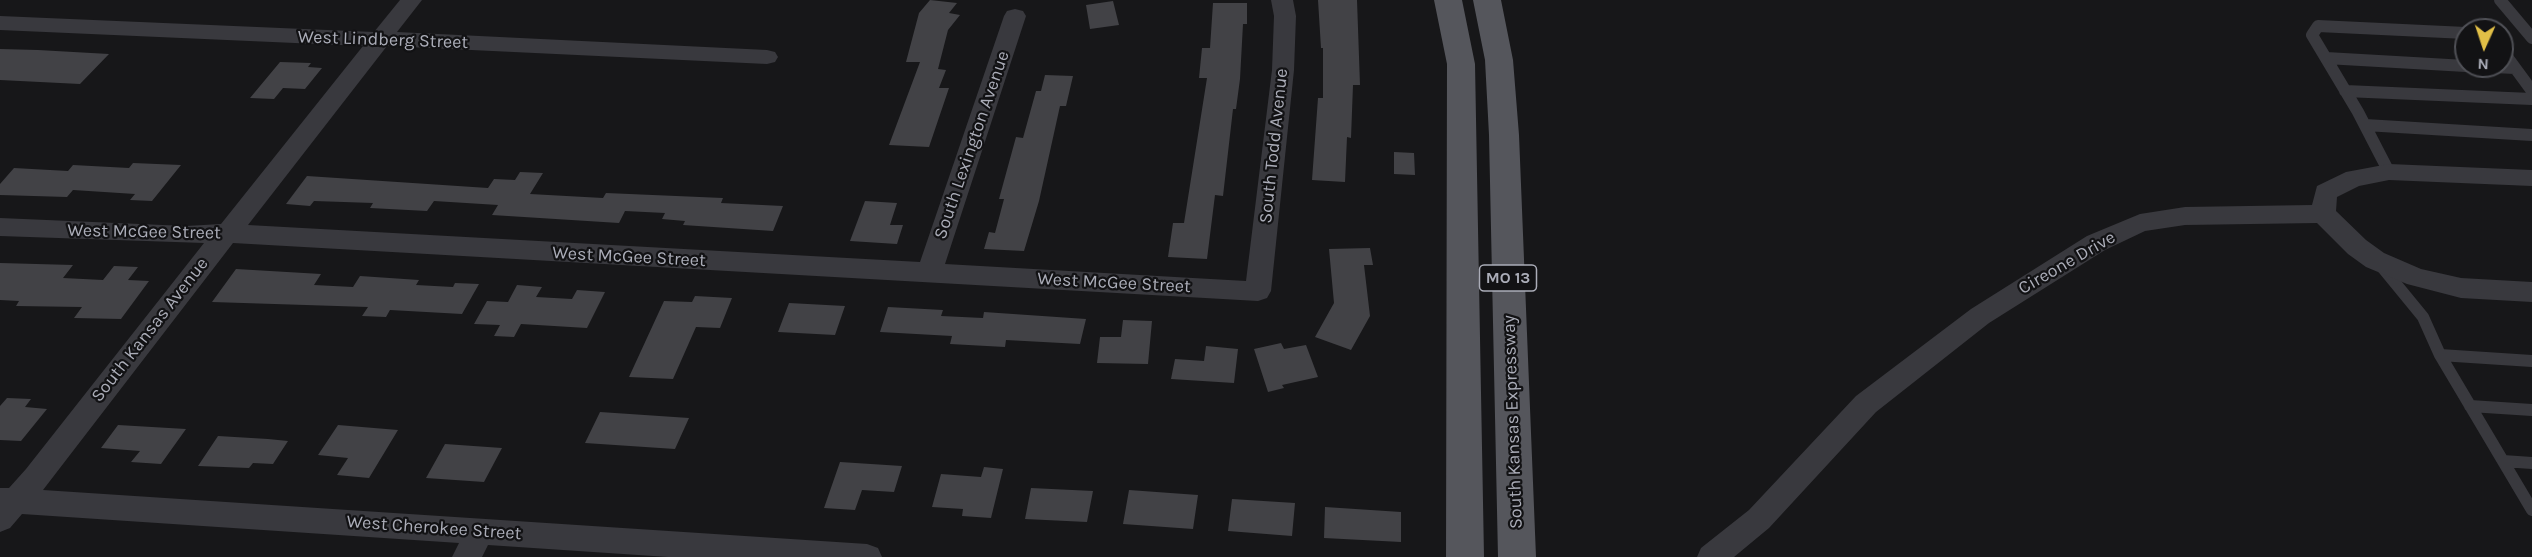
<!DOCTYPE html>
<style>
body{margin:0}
#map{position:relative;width:2532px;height:557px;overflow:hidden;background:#171719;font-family:Karla,sans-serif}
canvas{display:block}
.north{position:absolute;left:2454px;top:18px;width:60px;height:60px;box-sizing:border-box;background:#121214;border:2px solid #4f5056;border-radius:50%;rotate:183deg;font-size:16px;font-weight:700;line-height:24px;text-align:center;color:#abadb8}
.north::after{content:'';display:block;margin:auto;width:21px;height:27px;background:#e1bf47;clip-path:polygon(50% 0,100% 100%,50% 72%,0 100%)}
</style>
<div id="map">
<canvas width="2532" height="557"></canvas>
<div class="north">N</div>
</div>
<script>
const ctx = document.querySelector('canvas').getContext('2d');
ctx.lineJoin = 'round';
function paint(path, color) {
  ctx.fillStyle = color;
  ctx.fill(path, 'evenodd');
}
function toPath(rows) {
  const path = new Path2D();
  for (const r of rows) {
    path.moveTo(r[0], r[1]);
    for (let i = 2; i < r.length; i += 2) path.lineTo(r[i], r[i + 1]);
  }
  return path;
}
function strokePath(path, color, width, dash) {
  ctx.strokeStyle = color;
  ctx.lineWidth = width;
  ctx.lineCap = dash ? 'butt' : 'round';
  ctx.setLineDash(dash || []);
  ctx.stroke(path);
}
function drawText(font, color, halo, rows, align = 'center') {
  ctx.font = font + ' Karla,sans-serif';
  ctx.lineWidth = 4.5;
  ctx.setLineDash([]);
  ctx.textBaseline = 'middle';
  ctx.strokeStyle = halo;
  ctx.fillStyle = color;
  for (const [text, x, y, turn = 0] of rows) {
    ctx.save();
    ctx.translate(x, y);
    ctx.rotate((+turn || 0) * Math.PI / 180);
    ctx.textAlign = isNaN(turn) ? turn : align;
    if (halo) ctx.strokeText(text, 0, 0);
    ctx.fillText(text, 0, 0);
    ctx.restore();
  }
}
paint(toPath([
 [930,0,957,3,949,13,960,15,948,30,938,69,946,70,939,88,949,88,929,147,889,145,920,62,906,62,919,13],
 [1318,0,1357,0,1360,85,1353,85,1351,138,1347,137,1345,182,1312,180,1318,98,1323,98,1323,48,1321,48],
 [1113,1,1119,25,1090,29,1086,5],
 [1213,3,1247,3,1247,24,1243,24,1240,79,1236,109,1233,109,1223,196,1215,195,1207,259,1168,257,1173,223,1184,223,1207,78,1199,78,1202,48,1210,48],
 [0,49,38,50,109,54,80,84,0,80],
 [280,62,311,63,308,67,322,68,305,89,283,88,274,99,250,98],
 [1045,75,1073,76,1066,106,1060,106,1039,201,1024,251,984,249,989,232,995,233,1004,199,999,199,1016,137,1023,138,1036,91,1041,91],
 [1394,152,1414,153,1415,175,1394,174],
 [133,163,181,165,152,201,130,200,135,194,73,190,67,197,0,195,0,184,14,168,68,171,73,165,129,168],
 [520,172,543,173,530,194,603,198,606,193,723,198,721,203,783,206,773,231,683,225,685,221,662,219,665,213,625,211,619,223,492,215,498,205,434,201,427,211,370,208,373,203,314,201,310,206,286,204,307,176,488,188,494,179,515,180],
 [865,201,897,203,890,225,903,225,897,244,850,241],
 [1370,248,1373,265,1364,265,1370,316,1351,350,1315,337,1334,303,1329,249],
 [0,263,73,265,63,278,103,280,114,266,138,267,128,280,149,281,121,319,74,318,82,307,16,306,19,301,0,300],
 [236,269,321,274,314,285,353,287,360,276,419,280,416,285,453,287,455,283,479,284,462,314,390,310,386,317,362,316,368,307,212,302],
 [517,285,542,287,536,297,572,299,577,290,605,292,587,328,521,324,514,337,494,336,500,325,474,324,487,301,508,302],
 [695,296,732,298,720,328,696,327,673,379,629,377,664,301,692,302],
 [789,303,845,306,835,335,778,332],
 [888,307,943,310,941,316,983,318,984,312,1086,319,1080,344,1006,340,1005,347,950,344,952,336,880,332],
 [1123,320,1152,321,1148,364,1097,363,1100,337,1121,337],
 [1281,343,1284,349,1306,345,1318,377,1282,385,1284,388,1268,392,1254,349],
 [1206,346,1238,349,1234,383,1171,379,1175,359,1204,361],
 [7,398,31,399,25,407,47,409,21,441,0,440,0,406],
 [600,412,689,418,675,449,585,443],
 [118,425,186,429,161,464,131,462,140,451,101,448],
 [338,425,398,430,369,478,337,475,348,458,318,455],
 [218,436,268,439,288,441,273,464,253,463,249,468,198,466],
 [445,444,502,448,484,482,426,478],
 [840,462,902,466,894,492,862,490,855,510,824,508],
 [984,467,1003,469,991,518,962,516,963,509,932,507,941,474,981,477],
 [1031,488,1093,491,1087,522,1025,519],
 [1129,490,1198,495,1193,529,1123,524],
 [1232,499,1295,503,1292,536,1228,531],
 [1325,507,1401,512,1401,542,1324,538]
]), '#424246');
strokePath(toPath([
 [2500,0,2532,38],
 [2502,50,2532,91],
 [2326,58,2466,66],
 [2472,66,2515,68],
 [2345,91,2532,99],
 [2365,125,2532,135],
 [2389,172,2358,112,2312,35,2318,26,2466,33],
 [2382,267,2423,317,2440,355,2532,361],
 [2440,355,2532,510],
 [2470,406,2532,410],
 [2503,461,2532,463]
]), '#39393e', 12);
paint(toPath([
 [400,0,422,0,397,32,767,50,775,52,778,57,775,62,767,64,387,46,248,225,920,262,1004,16,1007,11,1015,9,1023,11,1026,16,945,264,1246,281,1272,70,1274,16,1271,0,1293,0,1296,16,1294,70,1271,291,1267,298,1258,301,233,243,43,490,867,544,878,548,882,557,668,557,488,545,482,557,452,557,459,543,22,514,10,528,0,532,0,488,9,488,26,469,204,243,0,236,0,218,186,226,221,224,363,46,0,30,0,16,374,32,400,0],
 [2389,164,2532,170,2532,186,2389,180,2359,186,2337,197,2336,211,2366,240,2384,253,2421,269,2461,278,2532,282,2532,302,2461,298,2407,284,2366,267,2348,254,2317,223,2185,225,2145,231,2105,250,1989,323,1876,412,1769,528,1734,557,1697,557,1701,548,1749,510,1856,396,1971,309,2087,236,2140,214,2185,207,2312,205,2317,186,2346,172,2389,164]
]), '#39393e');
paint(toPath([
 [1434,0,1462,0,1475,64,1484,557,1446,557,1447,64,1434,0],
 [1473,0,1501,0,1513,60,1519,135,1536,557,1498,557,1489,135,1485,60,1473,0]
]), '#55565c');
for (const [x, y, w] of [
 [1508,278,57]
]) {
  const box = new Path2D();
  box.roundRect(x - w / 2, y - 13, w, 26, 4.5);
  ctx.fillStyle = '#121214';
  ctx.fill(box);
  strokePath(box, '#abadb8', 1.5);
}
drawText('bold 16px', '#abadb8', null, [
 ["MO 13",1508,278]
]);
drawText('18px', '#abadb8', '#121214', [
 ["West Lindberg Street",383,40,2],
 ["South Lexington Avenue",972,145,-71],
 ["South Todd Avenue",1274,146,-84],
 ["West McGee Street",144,232,1],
 ["West McGee Street",629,257,3],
 ["Cireone Drive",2067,263,-30],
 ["West McGee Street",1114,283,3],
 ["South Kansas Avenue",150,330,-52],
 ["South Kansas Expressway",1513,422,-92],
 ["West Cherokee Street",434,528,4]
]);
</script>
